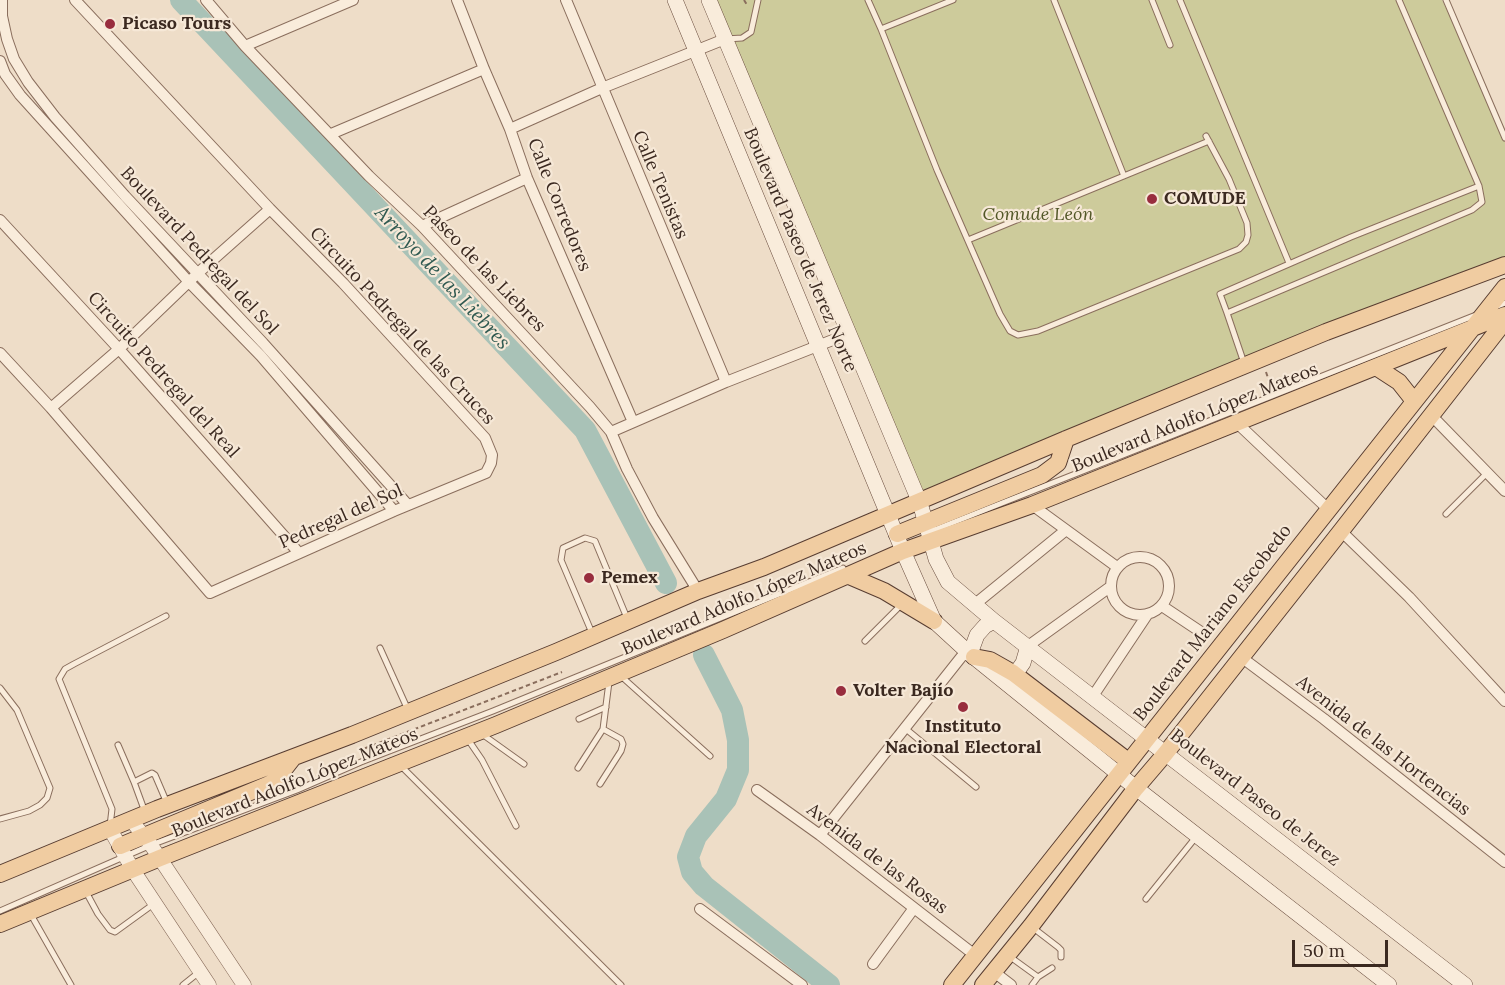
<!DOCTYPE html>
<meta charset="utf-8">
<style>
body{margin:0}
#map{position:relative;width:1505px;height:985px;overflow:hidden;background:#eeddc8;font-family:Lora,serif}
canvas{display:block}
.scale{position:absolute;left:1292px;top:940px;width:96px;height:27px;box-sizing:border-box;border:3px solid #3b2920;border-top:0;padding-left:8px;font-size:18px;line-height:21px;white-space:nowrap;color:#3b2920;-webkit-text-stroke:4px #f6e8d7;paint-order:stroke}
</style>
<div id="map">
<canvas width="1505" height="985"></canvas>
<div class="scale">50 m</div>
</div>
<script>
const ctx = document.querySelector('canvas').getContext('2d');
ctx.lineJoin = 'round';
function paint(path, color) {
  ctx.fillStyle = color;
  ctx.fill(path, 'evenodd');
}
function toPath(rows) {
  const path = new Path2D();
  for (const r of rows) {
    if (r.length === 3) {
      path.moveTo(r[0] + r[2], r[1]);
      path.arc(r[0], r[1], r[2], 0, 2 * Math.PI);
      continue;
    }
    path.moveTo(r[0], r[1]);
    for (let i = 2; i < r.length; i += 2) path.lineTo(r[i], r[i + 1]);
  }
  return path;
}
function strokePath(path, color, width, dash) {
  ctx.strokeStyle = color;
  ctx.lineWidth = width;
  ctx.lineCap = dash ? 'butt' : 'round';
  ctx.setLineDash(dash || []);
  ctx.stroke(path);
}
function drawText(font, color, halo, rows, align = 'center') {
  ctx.font = font + ' Lora,serif';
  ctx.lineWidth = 4.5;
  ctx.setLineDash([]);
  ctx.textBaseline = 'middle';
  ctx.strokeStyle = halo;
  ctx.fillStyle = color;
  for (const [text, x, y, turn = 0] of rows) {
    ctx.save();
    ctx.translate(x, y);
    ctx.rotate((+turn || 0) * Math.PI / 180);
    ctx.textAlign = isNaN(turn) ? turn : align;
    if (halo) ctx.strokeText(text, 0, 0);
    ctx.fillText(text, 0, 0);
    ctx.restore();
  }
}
paint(toPath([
 [716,0,1442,0,1505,131,1505,268,923,501]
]), '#cdcb9b');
strokePath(toPath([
 [181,0,585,430,666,583],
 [704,655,732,710,738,740,738,770,726,799,696,836,688,857,692,872,704,886,829,985]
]), '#a9c2b7', 22);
const service = toPath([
 [868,0,881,29,953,0],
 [1054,0,1124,176],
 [1152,0,1170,45],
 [1180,0,1289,263],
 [1399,0,1479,186,1482,202,1472,210,1227,313,1220,294,1351,237,1479,186],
 [1446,0,1505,138],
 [881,29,937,170,1000,314,1010,331,1018,335,1038,331,1239,249,1246,242,1248,235,1247,223,1229,179,1206,136],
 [726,39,742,38,751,32,758,0],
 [968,240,1209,141],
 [1495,307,1505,303],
 [1227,313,1244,363],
 [1446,514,1487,473],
 [929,532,1476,315],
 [592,633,561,560,563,548,585,538,595,541,627,618],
 [865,641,902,604],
 [380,648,408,710],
 [622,677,710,756],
 [0,688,17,710,50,788,47,798,40,805,29,811,0,819],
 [579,719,606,707],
 [906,729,976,787],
 [482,734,524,764],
 [467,738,482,760,516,826],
 [118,745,134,782],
 [401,766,621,985],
 [578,768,603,729,609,682],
 [600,784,621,751,623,744,621,739,603,729],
 [145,812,134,782,152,773,155,775,167,803],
 [110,826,112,809,59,679,65,669,74,664,166,616],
 [85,890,98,914,110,930,115,932,155,903],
 [1146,899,1196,837],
 [0,911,151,845,297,790,361,762,493,711,843,568],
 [30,913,71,985],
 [1032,927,1058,947,1061,950,1061,957],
 [1009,956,1038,977,1052,968],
 [183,985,198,973],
 [1032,985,1038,977]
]);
const minor = toPath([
 [2,0,2,16,7,39,14,59,28,82,55,117,125,196,263,343,408,505],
 [206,0,245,46,369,176,422,226,590,407,611,432,627,469,653,518,698,591],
 [457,0,484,69,510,129,527,178,633,422],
 [566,0,726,382],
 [245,46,353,0],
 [0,61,5,74,20,95,189,282,261,356,394,511],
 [510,129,602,88,725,39],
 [331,134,484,69],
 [0,220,119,349,299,553],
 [422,226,527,178],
 [0,353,51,408,210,593,394,511,486,473,491,463,492,455,485,438,343,283,270,209,75,0],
 [51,408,119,349,198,273,270,209],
 [1430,414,1505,491],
 [1237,423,1328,509],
 [611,432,726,382,848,334],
 [1032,505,1117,567],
 [1341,531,1409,597,1505,701],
 [1140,586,29],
 [974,605,1066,530],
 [1162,606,1201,632],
 [1028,646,1110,587],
 [1241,657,1324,719,1505,862],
 [1093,696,1147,615],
 [757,790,820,835,976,956],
 [820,835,966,651],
 [700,909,802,985],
 [873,964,914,908],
 [994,972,1011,985]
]);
const tertiary = toPath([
 [131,820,151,845,244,985],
 [110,829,133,870,209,985]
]);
const secondary = toPath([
 [675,0,903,551,934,621,970,654,1136,788,1389,985],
 [709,0,920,503,936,559,948,582,994,621,1465,985],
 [970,654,977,635,985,626,994,621],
 [1013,673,1018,670,1023,663,1028,646]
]);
const primary = toPath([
 [1376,367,1399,382,1414,401],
 [897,534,1042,475,1058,463,1066,439],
 [849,576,884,591,934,621],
 [974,657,990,660,1013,673,1128,761],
 [120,846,267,785,275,781,293,758],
 [0,874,157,809,352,735,556,652,698,591,764,567,1066,439,1326,332,1505,265],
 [0,924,160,858,496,725,723,630,903,551,1032,505,1505,315],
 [952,985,1505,287],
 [983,985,1031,926,1136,788,1165,754,1341,531,1505,321]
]);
strokePath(service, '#8a6e5d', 7);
strokePath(minor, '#8a6e5d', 12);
strokePath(tertiary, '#8a6e5d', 15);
strokePath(secondary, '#6c4f40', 16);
strokePath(primary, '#583d31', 18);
strokePath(toPath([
 [744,0,747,5],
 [1266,372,1271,387],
 [358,751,562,672]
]), '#8a6e5d', 2, [4.5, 3]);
strokePath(service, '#f9ecdb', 5);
strokePath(minor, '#f9ecdb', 10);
strokePath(tertiary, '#f9ecdb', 14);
strokePath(secondary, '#f9ecdb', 15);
strokePath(primary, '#f0cca1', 16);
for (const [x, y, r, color] of [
 [110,24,6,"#982d3e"],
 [1152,199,6,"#982d3e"],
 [589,578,6,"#982d3e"],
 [841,691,6,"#982d3e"],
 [963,707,6,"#982d3e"]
]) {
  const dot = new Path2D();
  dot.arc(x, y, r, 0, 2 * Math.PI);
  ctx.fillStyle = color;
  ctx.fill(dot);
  strokePath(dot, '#f6e8d7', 2);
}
drawText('bold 18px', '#3b2920', '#f6e8d7', [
 ["Picaso Tours",122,24],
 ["COMUDE",1164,199],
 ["Pemex",601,578],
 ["Volter Bajío",853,691],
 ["Instituto",963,727,"center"],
 ["Nacional Electoral",963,748,"center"]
], 'left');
drawText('18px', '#3b2920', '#f6e8d7', [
 ["Calle Tenistas",660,185,67],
 ["Calle Corredores",559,205,68],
 ["Boulevard Paseo de Jerez Norte",800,250,67],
 ["Boulevard Pedregal del Sol",199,251,47],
 ["Paseo de las Liebres",484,269,46],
 ["Circuito Pedregal de las Cruces",402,326,47],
 ["Circuito Pedregal del Real",163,375,48],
 ["Boulevard Adolfo López Mateos",1195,418,-22],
 ["Pedregal del Sol",341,517,-24],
 ["Boulevard Adolfo López Mateos",744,599,-23],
 ["Boulevard Mariano Escobedo",1213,623,-52],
 ["Avenida de las Hortencias",1383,746,38],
 ["Boulevard Adolfo López Mateos",295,783,-22],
 ["Boulevard Paseo de Jerez",1255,798,38],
 ["Avenida de las Rosas",877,859,37]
]);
drawText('italic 18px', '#525727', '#f6e8d7', [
 ["Comude León",1038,215]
]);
drawText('italic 20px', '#305a51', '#f6e8d7', [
 ["Arroyo de las Liebres",442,278,47]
]);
</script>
